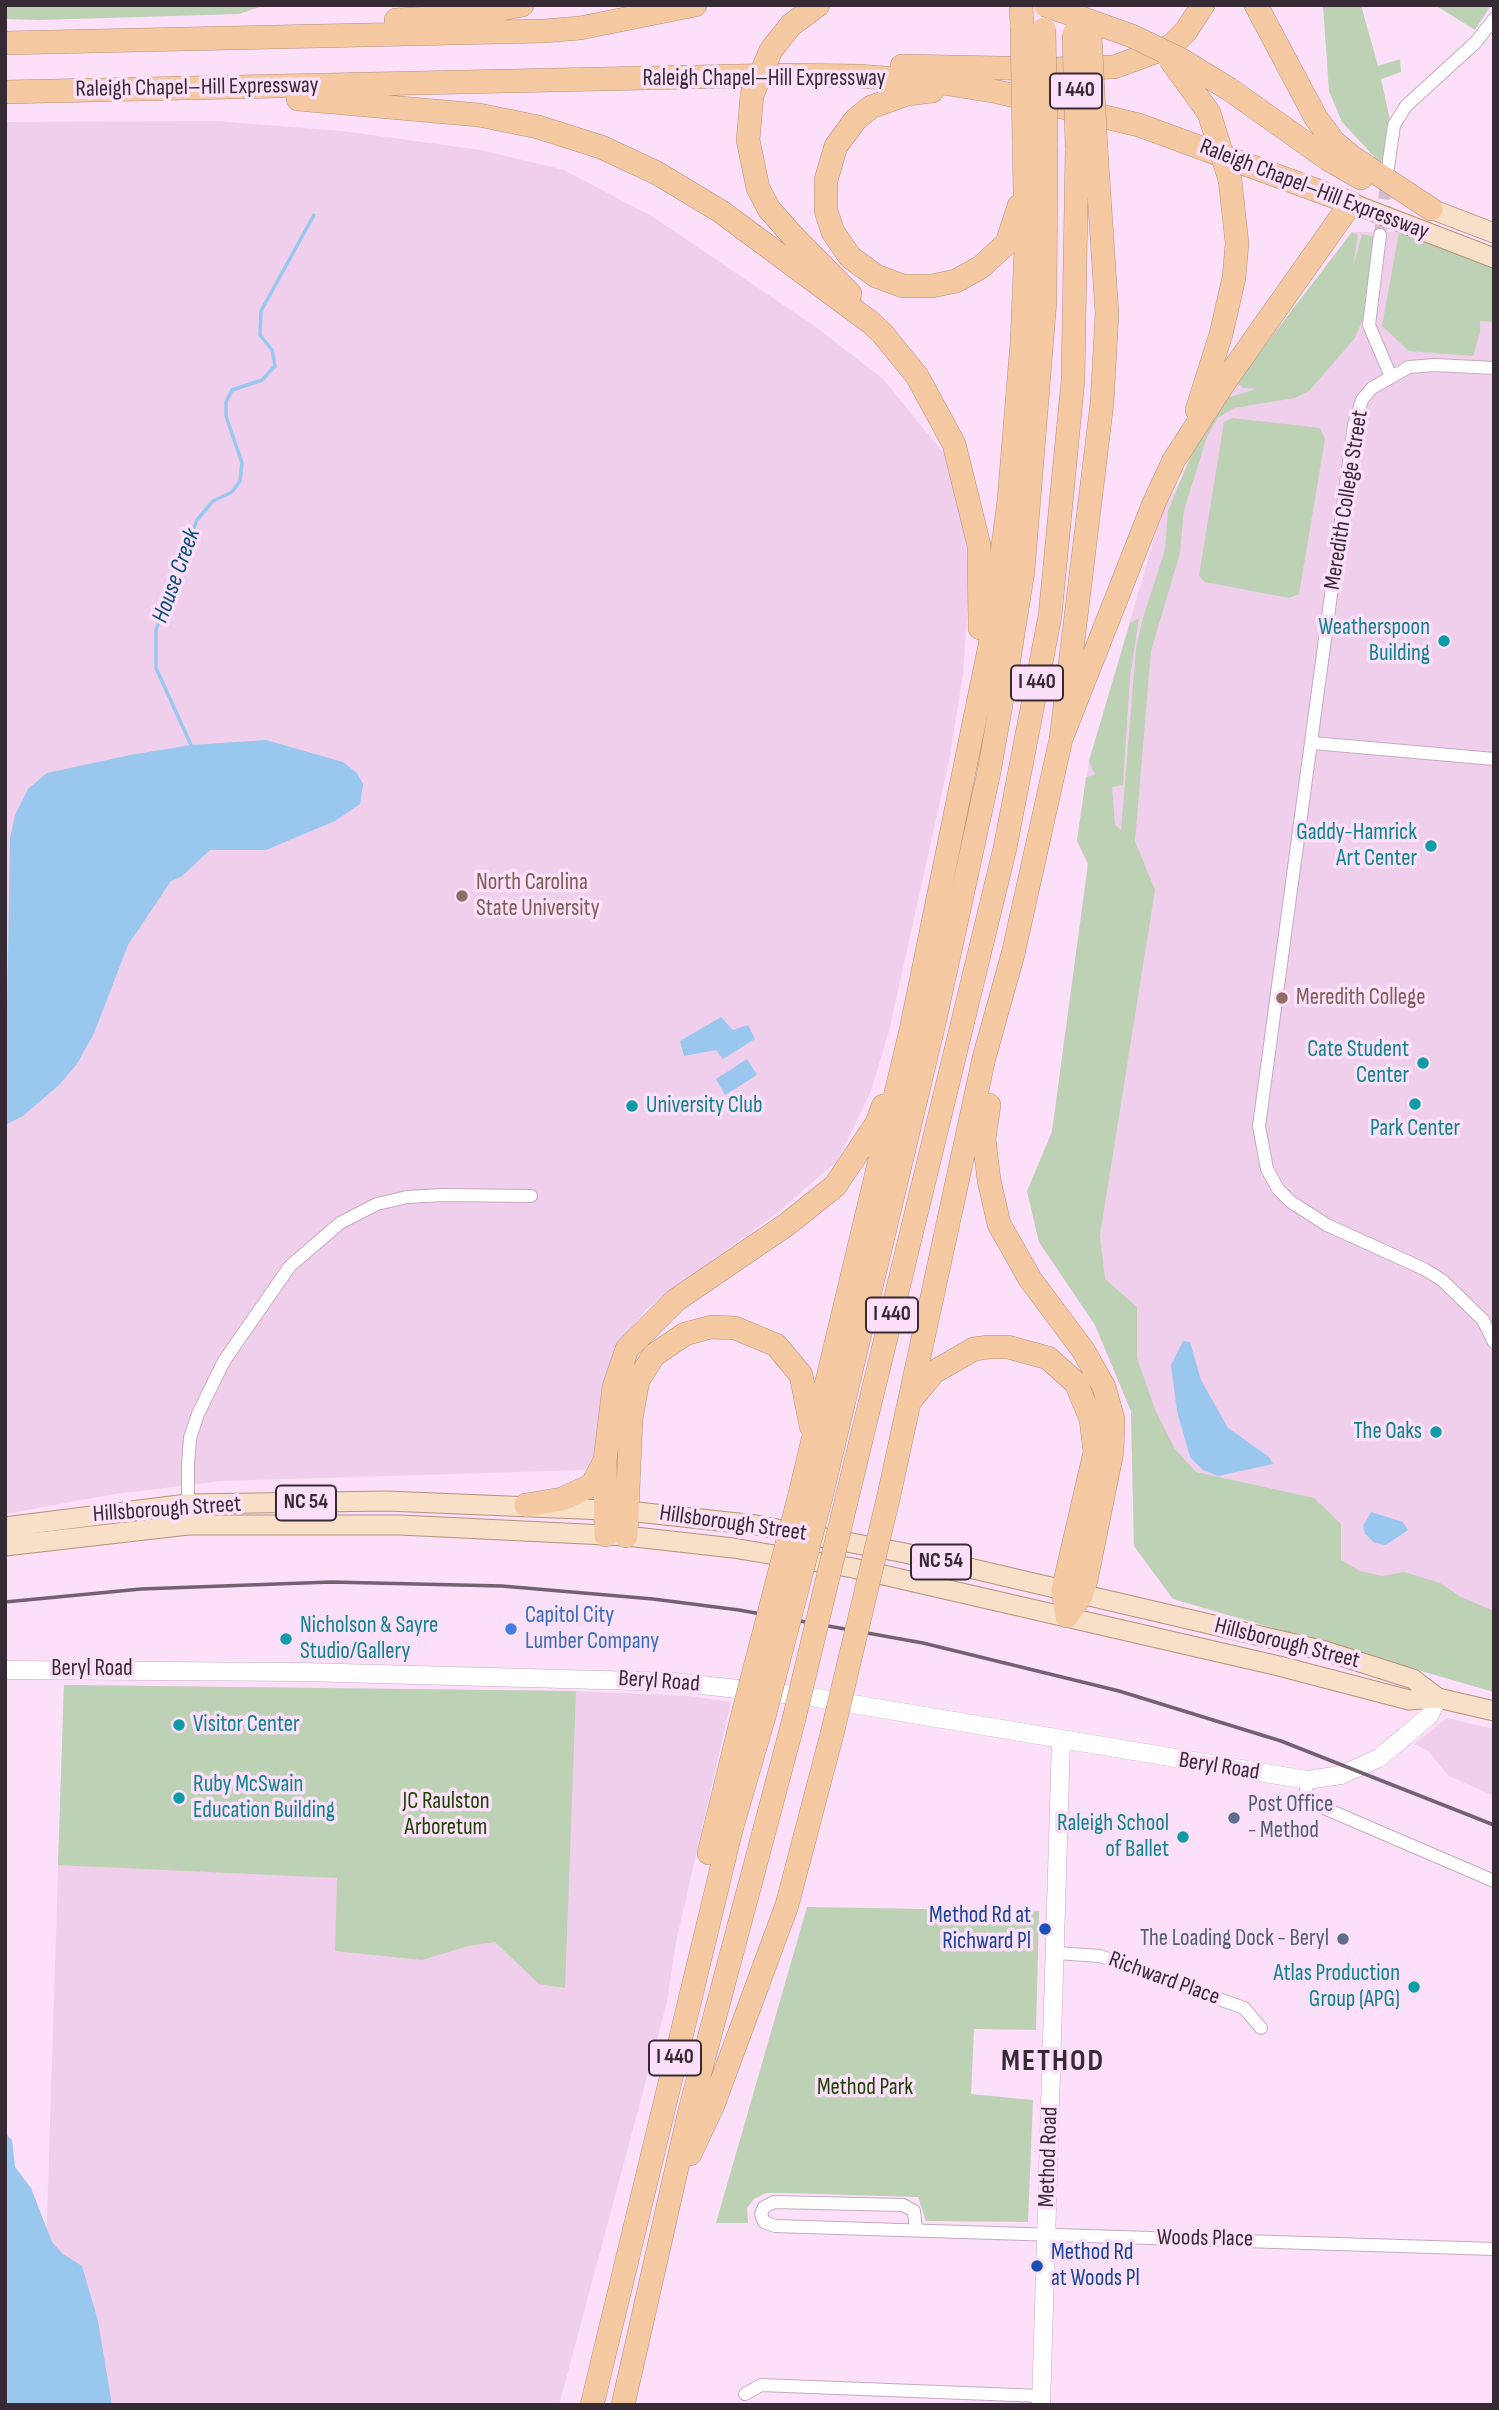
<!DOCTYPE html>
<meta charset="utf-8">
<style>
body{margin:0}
#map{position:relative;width:1499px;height:2410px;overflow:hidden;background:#fcdff8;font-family:"Sofia Sans Condensed",sans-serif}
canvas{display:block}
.frame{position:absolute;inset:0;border:7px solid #362b35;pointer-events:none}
</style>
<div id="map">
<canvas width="1499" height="2410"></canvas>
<div class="frame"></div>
</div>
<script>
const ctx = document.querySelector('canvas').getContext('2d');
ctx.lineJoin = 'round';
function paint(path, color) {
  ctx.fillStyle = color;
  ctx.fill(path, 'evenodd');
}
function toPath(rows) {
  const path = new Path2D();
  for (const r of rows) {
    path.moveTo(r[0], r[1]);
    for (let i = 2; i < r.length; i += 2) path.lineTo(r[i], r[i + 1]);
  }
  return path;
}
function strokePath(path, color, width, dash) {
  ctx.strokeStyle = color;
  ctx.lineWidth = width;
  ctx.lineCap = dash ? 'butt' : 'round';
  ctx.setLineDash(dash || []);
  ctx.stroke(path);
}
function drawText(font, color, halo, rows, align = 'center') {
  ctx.font = font + ' "Sofia Sans Condensed",sans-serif';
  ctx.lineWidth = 7;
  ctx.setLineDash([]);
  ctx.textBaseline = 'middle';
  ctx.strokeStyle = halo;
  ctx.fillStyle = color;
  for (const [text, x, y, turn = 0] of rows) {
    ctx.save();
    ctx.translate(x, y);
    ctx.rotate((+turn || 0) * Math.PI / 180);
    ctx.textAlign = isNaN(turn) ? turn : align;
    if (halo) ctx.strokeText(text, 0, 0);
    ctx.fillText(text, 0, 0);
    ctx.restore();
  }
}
paint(toPath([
 [216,121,342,131,481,150,564,170,653,217,816,327,883,379,946,456,964,524,969,587,963,674,949,761,889,1031,870,1094,837,1161,777,1213,649,1307,615,1346,600,1408,597,1448,585,1470,222,1481,115,1494,5,1514,5,122],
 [1352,232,1399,232,1494,268,1494,1692,1173,1599,1134,1546,1131,1411,1095,1325,1039,1242,1027,1191,1052,1132,1088,864,1077,841,1089,761,1162,512,1237,382],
 [64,1685,576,1691,690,1696,731,1702,676,1942,667,2002,559,2405,41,2405],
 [1447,1718,1494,1729,1494,1796,1449,1776,1428,1751,1414,1744]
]), '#f0cfec');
paint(toPath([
 [5,5,265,5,239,14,39,20,5,19],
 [1323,5,1361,5,1378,66,1400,59,1401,72,1381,79,1390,120,1381,164,1342,122,1329,91],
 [1435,5,1491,5,1475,30],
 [1352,232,1358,235,1353,267,1362,234,1375,237,1365,314,1355,338,1309,391,1295,398,1234,408,1218,418,1208,434,1184,510,1180,553,1151,651,1135,841,1155,890,1100,1235,1105,1279,1137,1307,1137,1358,1156,1412,1175,1449,1196,1472,1314,1498,1341,1524,1341,1560,1360,1571,1382,1576,1404,1572,1440,1583,1461,1597,1494,1611,1494,1692,1173,1599,1134,1546,1131,1411,1095,1325,1039,1242,1027,1191,1052,1132,1088,864,1077,841,1086,777,1095,775,1089,761,1130,623,1139,618,1130,677,1123,785,1112,787,1115,825,1121,830,1136,649,1143,618,1165,550,1168,511,1193,450,1226,398,1257,389,1243,388,1237,382],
 [1399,232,1494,268,1494,322,1480,321,1480,333,1473,356,1409,351,1382,326],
 [1232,418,1320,428,1325,439,1299,594,1289,598,1205,582,1199,576,1224,422],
 [64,1685,576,1691,565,1988,539,1984,495,1942,468,1946,422,1960,335,1951,337,1878,58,1865],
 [807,1907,1039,1911,1036,2030,974,2029,971,2094,1033,2100,1028,2222,926,2221,918,2197,786,2193,766,2193,754,2199,747,2208,748,2223,716,2223]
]), '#bdd1b5');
paint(toPath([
 [266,740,343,762,357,773,363,784,360,804,335,821,266,850,210,850,181,877,171,881,128,945,94,1033,77,1064,59,1085,23,1116,5,1125,10,838,15,815,28,789,47,773,130,755,191,745],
 [721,1017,733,1030,748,1025,755,1039,723,1059,716,1050,684,1056,680,1041],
 [747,1059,757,1075,725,1095,716,1079],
 [1183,1341,1190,1342,1201,1380,1228,1428,1269,1457,1273,1464,1218,1476,1203,1470,1190,1457,1177,1411,1171,1365],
 [1371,1512,1403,1522,1408,1530,1386,1545,1375,1543,1365,1534,1363,1526],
 [5,2133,12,2140,15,2167,31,2188,52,2242,63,2254,82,2266,98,2321,112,2405,5,2405]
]), '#9ac7ee');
strokePath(toPath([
 [191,745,156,668,156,630,197,520,213,501,232,492,240,481,242,463,226,416,226,402,232,390,262,380,275,366,272,350,260,335,261,311,314,215]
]), '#9ac7ee', 3.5);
strokePath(toPath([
 [1380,235,1387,176]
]), '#d4bbd1', 12, [12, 6]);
const street = toPath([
 [1388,168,1394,125,1406,106,1476,42,1494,19],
 [1380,235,1369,325,1391,377],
 [1494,368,1435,365,1409,367,1372,388,1362,400,1354,425,1259,1126,1267,1169,1278,1189,1291,1202,1327,1225,1424,1269,1442,1280,1483,1320,1494,1342],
 [1313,743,1494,759],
 [188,1525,188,1465,190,1438,198,1414,224,1361,290,1266,340,1223,377,1204,407,1197,443,1195,531,1196],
 [1305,1780,1307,1795,1324,1808,1494,1881],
 [1056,1953,1100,1956,1244,2008,1261,2028],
 [916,2230,914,2211,903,2205,774,2202,764,2207,761,2214,764,2222,775,2226,1494,2249],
 [745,2394,761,2385,1041,2396]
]);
const secondary = toPath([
 [5,1670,304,1672,674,1682,811,1697,1307,1780,1341,1775,1379,1758,1429,1716,1438,1698],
 [1041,2405,1061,1741]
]);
const primary = toPath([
 [1351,203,1494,258],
 [1431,209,1494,233],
 [5,1527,187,1504,387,1501,628,1511,756,1525,905,1553,1325,1651,1413,1679,1438,1698],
 [5,1546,188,1525,400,1525,626,1536,733,1548,853,1568,1279,1666,1409,1700,1438,1698,1494,1711]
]);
const highway = toPath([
 [1021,5,1022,27],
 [1256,5,1316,118,1334,142,1352,157,1431,209],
 [396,20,466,16,522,5],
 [5,43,544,31,580,28,695,5],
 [771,50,791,25,818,5],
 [902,66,1051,69,1114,67,1171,46,1186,31,1203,5],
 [1229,89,1328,159,1361,178],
 [932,91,907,94,871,107,856,119,836,146,826,180,826,211,833,232,850,257,876,276,903,286,932,286,956,281,981,267,1007,243,1019,206],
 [5,92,783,75,858,76,937,82,998,92,1139,125,1351,203,1226,380,1174,460,1154,503,1061,739],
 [752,95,748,140,758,188,769,209,791,234,850,294],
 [298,99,479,115,538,127,601,147,657,173,720,211,870,322,882,333,917,376,954,444,979,545,980,628],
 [1197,410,1221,334,1234,278,1237,243,1230,180],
 [989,1105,984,1139,989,1180,999,1224,1030,1279,1083,1350,1104,1387,1113,1419,1112,1452,1086,1580,1081,1595,1067,1616],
 [911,1400,934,1372,974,1349,989,1347,1008,1347,1048,1358,1076,1383,1091,1419,1095,1452,1063,1590,1067,1616],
 [800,1494,911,1030,990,645,1009,500,1022,342,1026,247,1024,140],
 [889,1495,984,1058,1013,954,1061,739,1102,403,1107,314,1096,149],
 [821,1497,935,1019,989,772,1008,665,1023,571,1045,301,1046,143],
 [846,1502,1005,848,1050,616,1073,380,1077,148],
 [526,1505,562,1499,592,1485,605,1460],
 [606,1535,605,1460,614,1387,627,1349,676,1300,786,1225,835,1186,877,1123,883,1106],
 [626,1536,631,1419,638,1380,654,1355,685,1334,711,1327,735,1328,776,1345,801,1375,811,1426],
 [709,1853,744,1710],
 [690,2154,713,2105,787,1905,832,1734],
 [592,2405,731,1830,765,1713],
 [623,2405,690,2110,794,1719]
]);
strokePath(street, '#c5aac2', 14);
strokePath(secondary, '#c5aac2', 19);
strokePath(primary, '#b2927c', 21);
strokePath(highway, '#b2927c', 24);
strokePath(street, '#fff', 12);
strokePath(secondary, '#fff', 18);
strokePath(primary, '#f8dfc7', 19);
strokePath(highway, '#f4c9a2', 23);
strokePath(toPath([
 [5,1602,141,1589,331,1582,502,1586,653,1599,739,1610,923,1643,1119,1691,1281,1741,1494,1825]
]), '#726271', 3.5);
const highwayBridge = toPath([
 [1045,5,1132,36,1180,59,1229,89],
 [1022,27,1024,140],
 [1044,29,1046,143],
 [1074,34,1077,148],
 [1090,35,1096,149],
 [1170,59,1209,113,1230,180],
 [752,95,771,50],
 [744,1710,800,1494],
 [765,1713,821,1497],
 [794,1719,846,1502],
 [832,1734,889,1495]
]);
strokePath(highwayBridge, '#b2927c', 24, []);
strokePath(highwayBridge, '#f4c9a2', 23);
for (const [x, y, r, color] of [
 [1444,641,7,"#0f9aa8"],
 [1431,846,7,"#0f9aa8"],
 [462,896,7,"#8d6e63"],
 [1282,998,7,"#8d6e63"],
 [1423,1063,7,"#0f9aa8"],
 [1415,1104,7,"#0f9aa8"],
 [632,1106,7,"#0f9aa8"],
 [1436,1432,7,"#0f9aa8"],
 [511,1629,7,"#3f7fe0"],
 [286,1639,7,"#0f9aa8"],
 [179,1725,7,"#0f9aa8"],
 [179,1798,7,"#0f9aa8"],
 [1234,1818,7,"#5c6f8a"],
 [1183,1837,7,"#0f9aa8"],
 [1045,1929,7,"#1a4fb4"],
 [1343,1939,7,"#5c6f8a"],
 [1414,1987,7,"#0f9aa8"],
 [1037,2266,7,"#1a4fb4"]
]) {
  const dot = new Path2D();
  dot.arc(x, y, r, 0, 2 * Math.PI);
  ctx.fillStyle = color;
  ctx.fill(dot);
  strokePath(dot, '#fcdff8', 2.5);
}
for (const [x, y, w] of [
 [1076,91,52],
 [1037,683,52],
 [892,1315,52],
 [306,1503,60],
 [941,1562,60],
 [675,2058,52]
]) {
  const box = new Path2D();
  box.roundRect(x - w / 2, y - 17.5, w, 35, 5);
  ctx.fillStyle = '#fcdff8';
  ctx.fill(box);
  strokePath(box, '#362b35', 2);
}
drawText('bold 21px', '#362b35', null, [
 ["I 440",1076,91],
 ["I 440",1037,683],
 ["I 440",892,1315],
 ["NC 54",306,1503],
 ["NC 54",941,1562],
 ["I 440",675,2058]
]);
drawText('23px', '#362b35', '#fcdff8', [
 ["Raleigh Chapel–Hill Expressway",764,79],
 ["Raleigh Chapel–Hill Expressway",197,88,-1],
 ["Raleigh Chapel–Hill Expressway",1314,190,21],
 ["Meredith College Street",1347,500,-81],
 ["Hillsborough Street",167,1510,-4],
 ["Hillsborough Street",733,1524,8],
 ["Hillsborough Street",1287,1644,14],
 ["Beryl Road",92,1669],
 ["Beryl Road",659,1682,4],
 ["Beryl Road",1219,1767,9],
 ["Richward Place",1164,1979,20],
 ["Method Road",1049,2157,-88],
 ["Woods Place",1205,2239,1]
]);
drawText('23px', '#0d838f', '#fcdff8', [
 ["Weatherspoon",1430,628],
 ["Building",1430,654],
 ["Gaddy-Hamrick",1417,833],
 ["Art Center",1417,859],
 ["Cate Student",1409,1050],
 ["Center",1409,1076],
 ["University Club",646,1106,"left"],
 ["Park Center",1415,1129,"center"],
 ["The Oaks",1422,1432],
 ["Nicholson & Sayre",300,1626,"left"],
 ["Studio/Gallery",300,1652,"left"],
 ["Visitor Center",193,1725,"left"],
 ["Ruby McSwain",193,1785,"left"],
 ["Education Building",193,1811,"left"],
 ["Raleigh School",1169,1824],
 ["of Ballet",1169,1850],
 ["Atlas Production",1400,1974],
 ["Group (APG)",1400,2000]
], 'right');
drawText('23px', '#785e54', '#fcdff8', [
 ["North Carolina",476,883],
 ["State University",476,909],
 ["Meredith College",1296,998]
], 'left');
drawText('23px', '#366cbe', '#fcdff8', [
 ["Capitol City",525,1616],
 ["Lumber Company",525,1642]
], 'left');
drawText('23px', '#1b4200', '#fcdff8', [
 ["JC Raulston",446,1802],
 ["Arboretum",446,1828],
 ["Method Park",865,2088]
]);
drawText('23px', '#4e5e75', '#fcdff8', [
 ["Post Office",1248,1805],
 ["- Method",1248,1831],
 ["The Loading Dock - Beryl",1329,1939,"right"]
], 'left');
drawText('23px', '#164399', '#fcdff8', [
 ["Method Rd at",1031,1916],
 ["Richward Pl",1031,1942],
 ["Method Rd",1051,2253,"left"],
 ["at Woods Pl",1051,2279,"left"]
], 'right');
drawText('italic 24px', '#004f7e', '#fcdff8', [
 ["House Creek",177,576,-70]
]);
ctx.letterSpacing = '2px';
drawText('bold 30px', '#362b35', '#fcdff8', [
 ["METHOD",1053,2062]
]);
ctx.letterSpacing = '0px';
</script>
